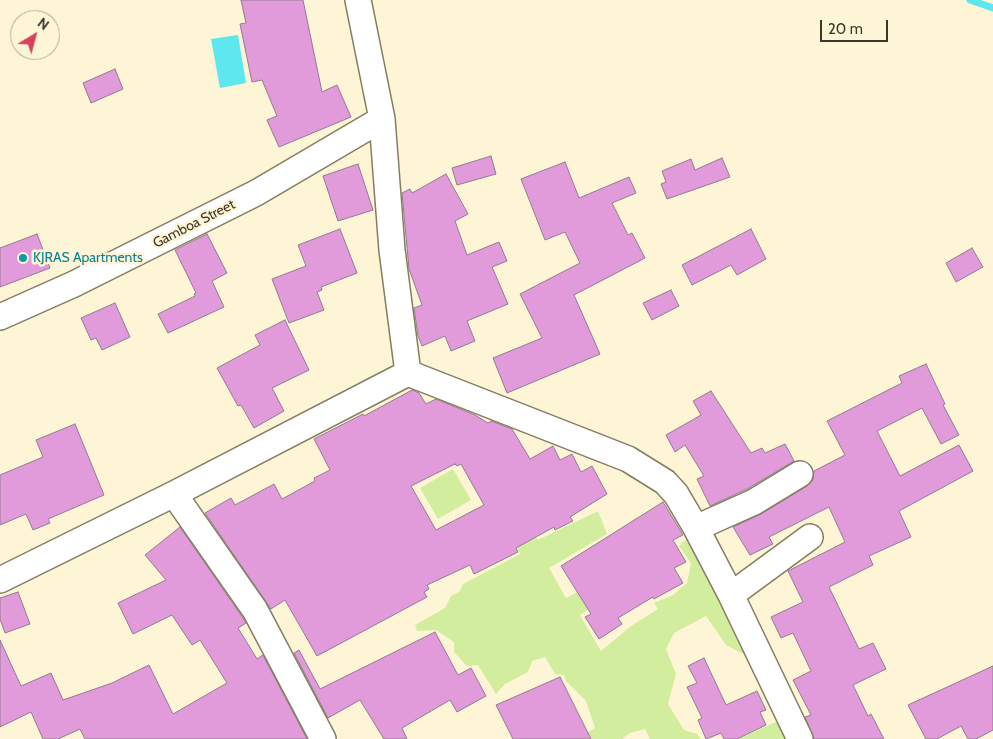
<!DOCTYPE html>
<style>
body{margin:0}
#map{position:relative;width:993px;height:739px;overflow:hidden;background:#fef5d7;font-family:Cabin,sans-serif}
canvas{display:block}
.north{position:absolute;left:10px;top:10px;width:50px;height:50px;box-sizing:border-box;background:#fef5d7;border:1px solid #b0a992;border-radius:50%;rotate:37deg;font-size:14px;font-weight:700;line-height:20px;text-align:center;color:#3a372b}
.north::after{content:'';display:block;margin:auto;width:18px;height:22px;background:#d4445f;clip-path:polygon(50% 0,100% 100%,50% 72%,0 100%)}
.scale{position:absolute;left:820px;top:20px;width:68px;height:22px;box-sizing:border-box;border:2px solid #3a372b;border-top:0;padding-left:6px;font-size:15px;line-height:18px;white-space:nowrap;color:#3a372b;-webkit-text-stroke:4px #fef5d7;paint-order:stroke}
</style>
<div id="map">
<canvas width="993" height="739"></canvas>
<div class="north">N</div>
<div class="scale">20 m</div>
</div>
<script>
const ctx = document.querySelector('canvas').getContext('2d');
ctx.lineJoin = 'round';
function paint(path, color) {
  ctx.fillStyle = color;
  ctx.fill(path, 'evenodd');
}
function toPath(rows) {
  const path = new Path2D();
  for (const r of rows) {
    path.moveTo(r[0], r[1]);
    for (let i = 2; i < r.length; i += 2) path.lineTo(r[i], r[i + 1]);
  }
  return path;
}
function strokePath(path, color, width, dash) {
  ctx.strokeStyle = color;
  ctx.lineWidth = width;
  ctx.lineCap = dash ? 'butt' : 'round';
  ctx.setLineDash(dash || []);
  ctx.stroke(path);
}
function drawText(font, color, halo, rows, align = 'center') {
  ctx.font = font + ' Cabin,sans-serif';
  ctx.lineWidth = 5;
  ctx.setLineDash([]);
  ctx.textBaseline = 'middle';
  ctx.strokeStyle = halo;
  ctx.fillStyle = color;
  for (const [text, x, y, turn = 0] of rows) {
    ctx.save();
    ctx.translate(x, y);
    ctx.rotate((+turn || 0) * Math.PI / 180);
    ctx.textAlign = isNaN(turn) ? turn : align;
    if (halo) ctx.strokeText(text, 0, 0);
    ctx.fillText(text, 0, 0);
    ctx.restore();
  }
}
paint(toPath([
 [453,469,471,500,438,519,420,488],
 [598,511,607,534,549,568,566,598,592,584,602,600,580,615,601,651,631,626,658,609,654,603,673,595,687,583,691,563,679,546,692,534,749,657,726,645,706,616,674,633,666,649,676,674,668,704,684,730,697,734,701,739,650,739,645,729,630,733,622,739,576,739,595,728,586,701,566,681,564,675,555,674,545,657,532,661,528,672,505,684,496,694,478,665,467,666,454,652,454,642,436,630,417,631,415,625,445,608,451,596,459,592,463,584,520,554,513,534,527,526,538,540],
 [778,721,788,739,738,739]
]), '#d2ed9e');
paint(toPath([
 [238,35,246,83,220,88,211,39]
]), '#5ee7ef');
strokePath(toPath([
 [970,0,993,8]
]), '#5ee7ef', 7);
const building = toPath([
 [241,0,303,0,322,92,337,85,351,117,279,147,267,120,277,116,262,80,252,82,240,24,246,23,241,0],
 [115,69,123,89,91,103,83,83,115,69],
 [491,156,496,174,457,185,452,168,491,156],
 [722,158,730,177,667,199,661,184,666,182,662,171,691,159,695,170,722,158],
 [565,162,579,198,629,177,636,193,612,203,628,235,632,233,645,258,574,295,600,354,507,393,493,358,542,338,520,294,580,263,565,232,545,240,521,179,565,162],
 [358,164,373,210,338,221,323,176,358,164],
 [446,174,468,214,455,221,467,255,499,242,507,261,492,267,508,304,467,321,475,341,451,351,445,336,422,346,418,336,414,308,422,305,409,269,402,193,410,189,412,193,446,174],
 [340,229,357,273,321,287,322,290,317,292,324,310,289,323,272,279,306,266,298,245,340,229],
 [751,229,766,259,737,275,731,265,692,285,682,265,751,229],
 [37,234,50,268,0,287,0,248,37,234],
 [207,234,227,273,212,281,224,307,168,333,158,314,195,296,194,294,196,293,175,250,207,234],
 [972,248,983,267,956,282,946,263,972,248],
 [671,290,679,306,652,320,643,303,671,290],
 [115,303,130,337,102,350,96,338,91,340,81,318,115,303],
 [285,320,309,370,272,388,284,411,254,428,241,405,238,406,217,368,260,345,255,335,285,320],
 [926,364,945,404,943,405,959,435,941,444,922,408,877,431,900,476,959,445,973,471,899,511,911,537,869,556,873,565,829,587,859,649,873,643,886,669,853,685,868,716,871,714,884,739,814,739,805,717,811,715,793,680,811,671,793,633,781,638,771,617,803,602,788,571,845,542,829,507,769,537,773,544,750,555,733,527,761,514,807,486,813,480,814,471,845,455,827,421,902,383,899,376,926,364],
 [412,390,419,393,426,404,436,399,475,415,488,423,491,421,512,429,530,459,553,446,560,460,572,454,581,472,592,466,607,494,570,517,573,521,555,530,554,527,516,548,518,552,474,574,470,565,427,585,429,589,424,592,427,597,317,656,285,600,271,609,205,513,231,498,235,505,274,484,282,499,315,481,314,478,330,470,314,439,363,414,364,416,412,390],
 [455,464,457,466,461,464,484,505,436,530,411,486,455,464],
 [711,391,751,453,762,448,765,453,785,444,794,461,747,489,710,506,697,479,704,476,685,445,675,452,666,435,701,415,693,401,711,391],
 [75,424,104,495,48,519,50,523,33,530,26,514,0,525,0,475,43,457,36,440,75,424],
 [663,502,683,535,673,540,686,562,674,568,683,583,654,599,653,597,618,618,622,624,599,639,585,617,591,614,561,566,663,502],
 [180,527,243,618,246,623,238,628,257,659,263,655,307,739,85,739,80,729,58,739,43,739,31,712,0,727,0,640,21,686,51,673,63,700,112,683,149,665,173,714,227,683,200,640,192,645,172,615,133,634,118,603,166,580,145,555,180,527],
 [18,592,30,624,5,633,0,619,0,598,18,592],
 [435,632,458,675,471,668,486,696,457,712,450,700,402,728,407,739,384,739,360,700,328,718,294,653,299,650,320,689,435,632],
 [704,658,726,705,757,691,766,710,760,712,766,725,737,739,724,739,721,733,706,739,698,720,702,718,687,687,697,683,688,666,704,658],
 [993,666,993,730,976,739,968,739,961,726,937,739,926,739,908,705,993,666],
 [560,677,591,739,513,739,496,705,560,677]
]);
paint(building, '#e19ada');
strokePath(building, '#927b8f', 1);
const street = toPath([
 [358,0,382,119,392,250,408,373,628,459,665,482,676,494,696,528,731,595,800,739],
 [0,317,74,284,256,193,382,119],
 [174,494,255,610,323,739],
 [696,528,754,502,800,474],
 [0,580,174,494,408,373],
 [731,595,810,537]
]);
strokePath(street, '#857d62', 28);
strokePath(street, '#fff', 25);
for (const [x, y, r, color] of [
 [23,258,5,"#0f9aa8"]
]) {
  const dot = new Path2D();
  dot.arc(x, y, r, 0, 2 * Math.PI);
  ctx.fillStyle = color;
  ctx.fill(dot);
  strokePath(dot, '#fef5d7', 2);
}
drawText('14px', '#3a372b', '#fef5d7', [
 ["Gamboa Street",194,224,-27]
]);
drawText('14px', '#0d838f', '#fef5d7', [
 ["KJRAS Apartments",33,258]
], 'left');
</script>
